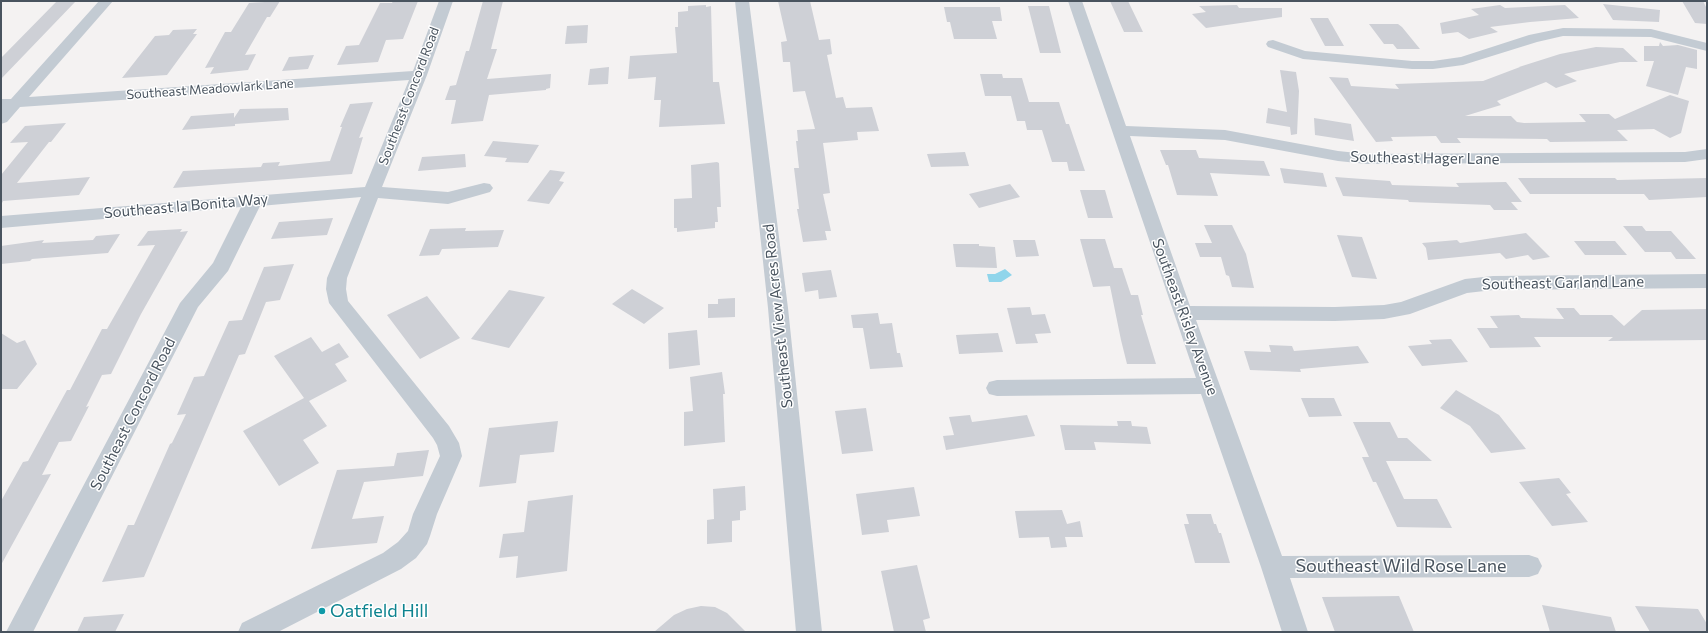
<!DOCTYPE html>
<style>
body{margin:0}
#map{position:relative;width:1708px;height:633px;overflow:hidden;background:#f4f2f2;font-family:Commissioner,sans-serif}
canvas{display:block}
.frame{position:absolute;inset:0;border:2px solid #49545f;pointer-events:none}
</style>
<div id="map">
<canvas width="1708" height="633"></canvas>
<div class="frame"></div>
</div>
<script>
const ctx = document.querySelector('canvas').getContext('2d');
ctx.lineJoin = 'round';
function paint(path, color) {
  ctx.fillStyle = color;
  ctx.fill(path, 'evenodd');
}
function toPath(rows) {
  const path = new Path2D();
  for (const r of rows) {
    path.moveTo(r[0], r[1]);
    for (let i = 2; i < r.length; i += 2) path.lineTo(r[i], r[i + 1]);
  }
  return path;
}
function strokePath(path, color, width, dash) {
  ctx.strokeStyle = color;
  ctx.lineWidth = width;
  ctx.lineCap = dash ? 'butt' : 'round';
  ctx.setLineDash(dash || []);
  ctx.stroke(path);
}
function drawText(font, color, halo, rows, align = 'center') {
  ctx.font = font + ' Commissioner,sans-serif';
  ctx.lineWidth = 3;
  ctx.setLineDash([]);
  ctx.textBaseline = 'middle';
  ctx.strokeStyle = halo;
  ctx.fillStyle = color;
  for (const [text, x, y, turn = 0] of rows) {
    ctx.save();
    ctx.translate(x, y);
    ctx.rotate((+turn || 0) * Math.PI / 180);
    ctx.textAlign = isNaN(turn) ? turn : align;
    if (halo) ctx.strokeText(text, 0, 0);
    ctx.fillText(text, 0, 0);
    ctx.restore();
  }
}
paint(toPath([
 [1005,269,1012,275,1001,282,989,282,987,274,995,274]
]), '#90d5eb');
paint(toPath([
 [57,1,76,1,1,79,1,58],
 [280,1,270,17,267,17,245,55,256,54,248,70,210,74,214,67,205,68,225,32,231,32,249,3],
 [393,1,418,1,403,39,386,40,378,62,337,65,346,46,359,45,380,3,392,3],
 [483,1,503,1,491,49,497,49,487,79,551,74,550,88,546,89,546,90,489,95,483,121,451,124,456,100,445,100,450,86,456,85,466,51,469,51],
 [778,1,810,1,819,40,830,39,832,54,827,55,836,98,843,97,846,108,872,107,879,131,857,132,858,140,823,143,830,193,823,194,831,231,825,231,827,240,803,242,797,209,799,209,794,168,799,168,796,141,798,141,797,130,815,129,805,91,793,92,790,62,783,62,781,42,787,41],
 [1110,1,1128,1,1143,32,1124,32],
 [1682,1,1703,1,1707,9,1707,24,1695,23],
 [1603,4,1660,10,1659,22,1613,20],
 [706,5,706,7,711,6,713,82,719,82,725,124,659,127,661,100,654,100,656,77,628,79,630,56,677,53,675,27,678,27,678,12,688,11,688,6],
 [1237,5,1239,8,1282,8,1282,17,1206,28,1192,14,1206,12,1199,6],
 [1500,5,1505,8,1565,5,1579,18,1530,22,1490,27,1498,32,1469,39,1458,32,1442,34,1440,23,1479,15,1471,9],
 [1028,6,1049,6,1061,53,1040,53],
 [944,7,1000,7,1002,21,992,21,997,39,954,39,950,22,947,22],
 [1310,18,1328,18,1344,46,1325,46],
 [1369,24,1398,24,1402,27,1420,49,1397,49,1393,44,1384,44],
 [588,25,587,43,565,44,567,26],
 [197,29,193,34,197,34,167,75,122,78,155,36,169,35,173,30],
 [1660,42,1663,46,1678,45,1697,50,1697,69,1686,67,1678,95,1646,86,1654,61,1644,61,1644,46,1659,46],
 [1596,47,1623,48,1638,62,1620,62,1564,74,1577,81,1556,88,1546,82,1497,101,1501,105,1465,116,1511,116,1517,122,1524,123,1586,122,1579,114,1609,114,1615,119,1670,95,1689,101,1681,133,1670,138,1654,129,1617,130,1628,141,1550,142,1547,139,1457,138,1461,143,1441,143,1436,136,1391,137,1393,141,1376,142,1329,77,1348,78,1351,86,1399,89,1395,84,1483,81,1520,67,1519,67,1560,54],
 [314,55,308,69,282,71,289,57],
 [609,67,608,84,588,85,590,69],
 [1280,70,1296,72,1299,91,1297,134,1291,135,1290,127,1266,123,1268,108,1287,112],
 [980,74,1002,74,1003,78,1022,78,1029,102,1059,102,1066,124,1069,124,1085,171,1069,171,1067,162,1052,162,1042,130,1027,130,1025,121,1017,121,1011,96,985,96],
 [373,102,359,138,363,137,352,174,173,188,183,171,261,167,263,163,280,162,278,166,330,161,342,127,340,127,350,104],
 [288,108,289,120,235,124,235,126,182,130,191,116,234,113,234,118,240,109],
 [1314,118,1351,124,1354,141,1315,135],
 [66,123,51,142,49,142,17,183,90,177,79,195,3,201,1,205,1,175,28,142,10,143,25,126],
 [493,141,539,145,528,163,505,162,507,158,484,156],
 [1160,150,1196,150,1199,158,1264,161,1270,176,1210,173,1218,196,1177,195,1168,165,1166,165],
 [965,152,969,166,931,167,927,154],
 [465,154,466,167,418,171,422,157],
 [717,162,719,163,721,207,717,207,718,222,715,222,715,228,677,232,677,228,674,228,674,199,692,198,691,165],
 [1280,168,1323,173,1327,187,1284,183],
 [550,170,565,172,559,181,564,182,549,204,527,201],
 [1335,177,1390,181,1392,185,1459,187,1456,183,1506,182,1522,202,1511,202,1518,210,1494,210,1490,205,1409,202,1408,200,1343,196],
 [1518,178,1615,178,1617,180,1707,178,1707,197,1649,200,1644,194,1530,194],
 [1010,184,1020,197,979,208,969,194],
 [1080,190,1105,190,1113,218,1088,218],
 [333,218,327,235,271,239,279,222],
 [1204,225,1232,225,1246,254,1254,288,1232,287,1229,276,1226,275,1221,257,1200,257,1195,243,1212,243],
 [1623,226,1642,226,1646,231,1671,231,1696,259,1676,259,1671,252,1645,252],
 [466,228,465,231,504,230,498,247,442,249,439,255,419,256,430,229],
 [182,229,180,232,188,231,141,314,111,374,102,375,86,407,89,406,71,441,59,442,42,475,51,474,1,565,1,501,23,462,28,461,67,390,70,390,102,329,107,329,155,245,137,246,148,231],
 [1526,233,1550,257,1533,260,1528,255,1506,259,1500,253,1428,260,1426,248,1422,243,1457,240,1460,243],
 [120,234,108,253,32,259,30,261,1,264,1,246,44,240,42,243,93,240,96,236],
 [1337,235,1362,237,1377,279,1352,277],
 [1080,239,1105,239,1114,268,1122,268,1131,295,1138,295,1143,315,1141,315,1156,364,1127,364,1121,340,1110,286,1093,287],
 [1013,240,1035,240,1039,256,1016,257],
 [1574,241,1615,241,1627,255,1585,255],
 [953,244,979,244,979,246,995,247,997,268,956,267],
 [294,264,280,300,266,302,245,354,239,355,144,577,102,582,128,525,134,525,170,444,172,443,186,414,177,415,194,377,204,376,229,321,242,320,264,267],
 [831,270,837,297,819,299,818,290,805,292,802,273],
 [632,289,664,308,644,324,612,304],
 [509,290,545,297,509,348,471,339],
 [427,296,460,338,420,359,387,315],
 [735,298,735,317,708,318,708,304,718,304,718,299],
 [1030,307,1032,315,1045,314,1051,333,1035,334,1038,343,1016,344,1007,308],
 [1556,308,1574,308,1580,315,1612,315,1624,326,1642,310,1707,309,1707,340,1608,341,1613,337,1534,337,1541,347,1490,348,1477,328,1498,328,1490,316,1519,315,1521,318,1564,319],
 [878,313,880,324,892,323,897,353,900,353,903,367,870,369,863,328,853,328,851,315],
 [697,330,700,365,669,369,668,333],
 [1,333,17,343,25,340,37,364,17,389,1,389],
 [998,333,1003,352,959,354,956,335],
 [311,337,322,352,339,343,349,357,335,364,347,381,309,401,327,426,303,440,319,463,279,486,243,431,304,398,274,356],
 [1451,339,1468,362,1422,366,1408,346,1432,344,1429,340],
 [1269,345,1292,346,1294,351,1358,346,1369,363,1300,369,1301,372,1250,370,1244,351,1271,352],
 [722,372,725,394,723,394,725,442,684,446,684,412,693,411,690,377],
 [1456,390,1499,415,1526,449,1491,453,1470,426,1440,408],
 [1301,398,1334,398,1342,416,1309,417],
 [866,408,873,451,842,454,835,411],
 [970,415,972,422,1027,415,1035,436,946,450,943,436,954,435,949,417],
 [558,421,554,452,520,455,516,483,479,487,489,428],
 [1117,421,1131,421,1132,426,1147,427,1151,444,1094,442,1096,450,1065,450,1060,425,1118,426],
 [1353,422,1390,422,1398,438,1407,438,1432,461,1386,461,1404,499,1437,499,1452,528,1397,527,1376,482,1373,482,1362,457,1369,457],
 [429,450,423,476,364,482,352,519,384,516,377,543,311,549,337,470,394,466,397,453],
 [1559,478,1571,493,1566,494,1588,522,1552,526,1519,482],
 [745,486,746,510,740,511,740,520,732,521,732,542,707,544,707,520,714,519,713,489],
 [914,487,920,516,887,520,889,532,862,535,856,494],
 [573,495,567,571,516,578,518,556,499,558,503,534,524,532,528,501],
 [1062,510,1067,524,1080,521,1083,537,1065,537,1067,547,1051,548,1049,537,1019,538,1015,511],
 [1186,514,1211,514,1214,524,1216,524,1219,533,1221,533,1230,563,1195,563,1184,524,1189,524],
 [917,565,930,618,923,620,926,632,894,632,881,571],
 [1399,596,1414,632,1335,632,1322,597],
 [1542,605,1611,617,1616,632,1550,632],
 [701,606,715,607,727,613,746,632,654,632,674,615,687,609],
 [1635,606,1698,609,1707,624,1707,632,1650,632],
 [124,614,115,632,77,632,84,617]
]), '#ced0d6');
paint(toPath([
 [99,1,113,1,29,97,413,71,439,1,453,1,427,75,382,187,448,192,484,183,490,184,493,188,490,192,448,204,378,198,347,278,346,289,348,301,449,426,459,443,462,456,437,514,430,536,427,544,416,558,401,569,278,632,238,632,242,623,383,553,398,542,408,531,413,514,440,456,437,445,433,438,329,303,326,289,327,278,361,197,260,206,228,271,198,307,33,632,6,632,180,303,213,263,241,207,1,228,1,216,365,187,409,80,20,107,7,122,1,124,1,99,11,99,99,1],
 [735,1,749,1,788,308,822,632,796,632,768,308,735,1],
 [1068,1,1082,1,1126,126,1225,130,1338,151,1367,154,1685,152,1707,149,1707,159,1685,162,1367,164,1338,161,1225,140,1130,136,1190,306,1335,307,1384,305,1401,302,1465,279,1493,276,1707,274,1707,288,1493,290,1467,293,1410,314,1384,319,1335,321,1196,320,1282,556,1529,555,1538,558,1542,566,1538,574,1529,577,1290,578,1308,632,1282,632,1261,567,1201,394,997,396,989,394,986,388,989,382,997,380,1196,378,1068,1],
 [1563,28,1651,29,1707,43,1707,51,1651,37,1563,36,1537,42,1463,65,1433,69,1412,69,1303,59,1268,47,1266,44,1268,41,1273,40,1305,51,1412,61,1433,61,1461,57,1529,35,1563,28]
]), '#c3cbd3');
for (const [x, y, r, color] of [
 [322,611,4,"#0f9aa8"]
]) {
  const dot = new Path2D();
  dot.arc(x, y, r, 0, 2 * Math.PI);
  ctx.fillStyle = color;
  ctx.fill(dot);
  strokePath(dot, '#fff', 1.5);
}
drawText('13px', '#49545f', '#fff', [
 ["Southeast Meadowlark Lane",210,89,-4],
 ["Southeast Concord Road",409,96,-69]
]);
drawText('15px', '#49545f', '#fff', [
 ["Southeast Hager Lane",1425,158,1],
 ["Southeast la Bonita Way",186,206,-5],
 ["Southeast Garland Lane",1563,283,-1],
 ["Southeast View Acres Road",778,316,-96],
 ["Southeast Risley Avenue",1185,317,70],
 ["Southeast Concord Road",133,414,-63]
]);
drawText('18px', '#49545f', '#fff', [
 ["Southeast Wild Rose Lane",1401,566]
]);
drawText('18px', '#0d838f', '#fff', [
 ["Oatfield Hill",330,611]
], 'left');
</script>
